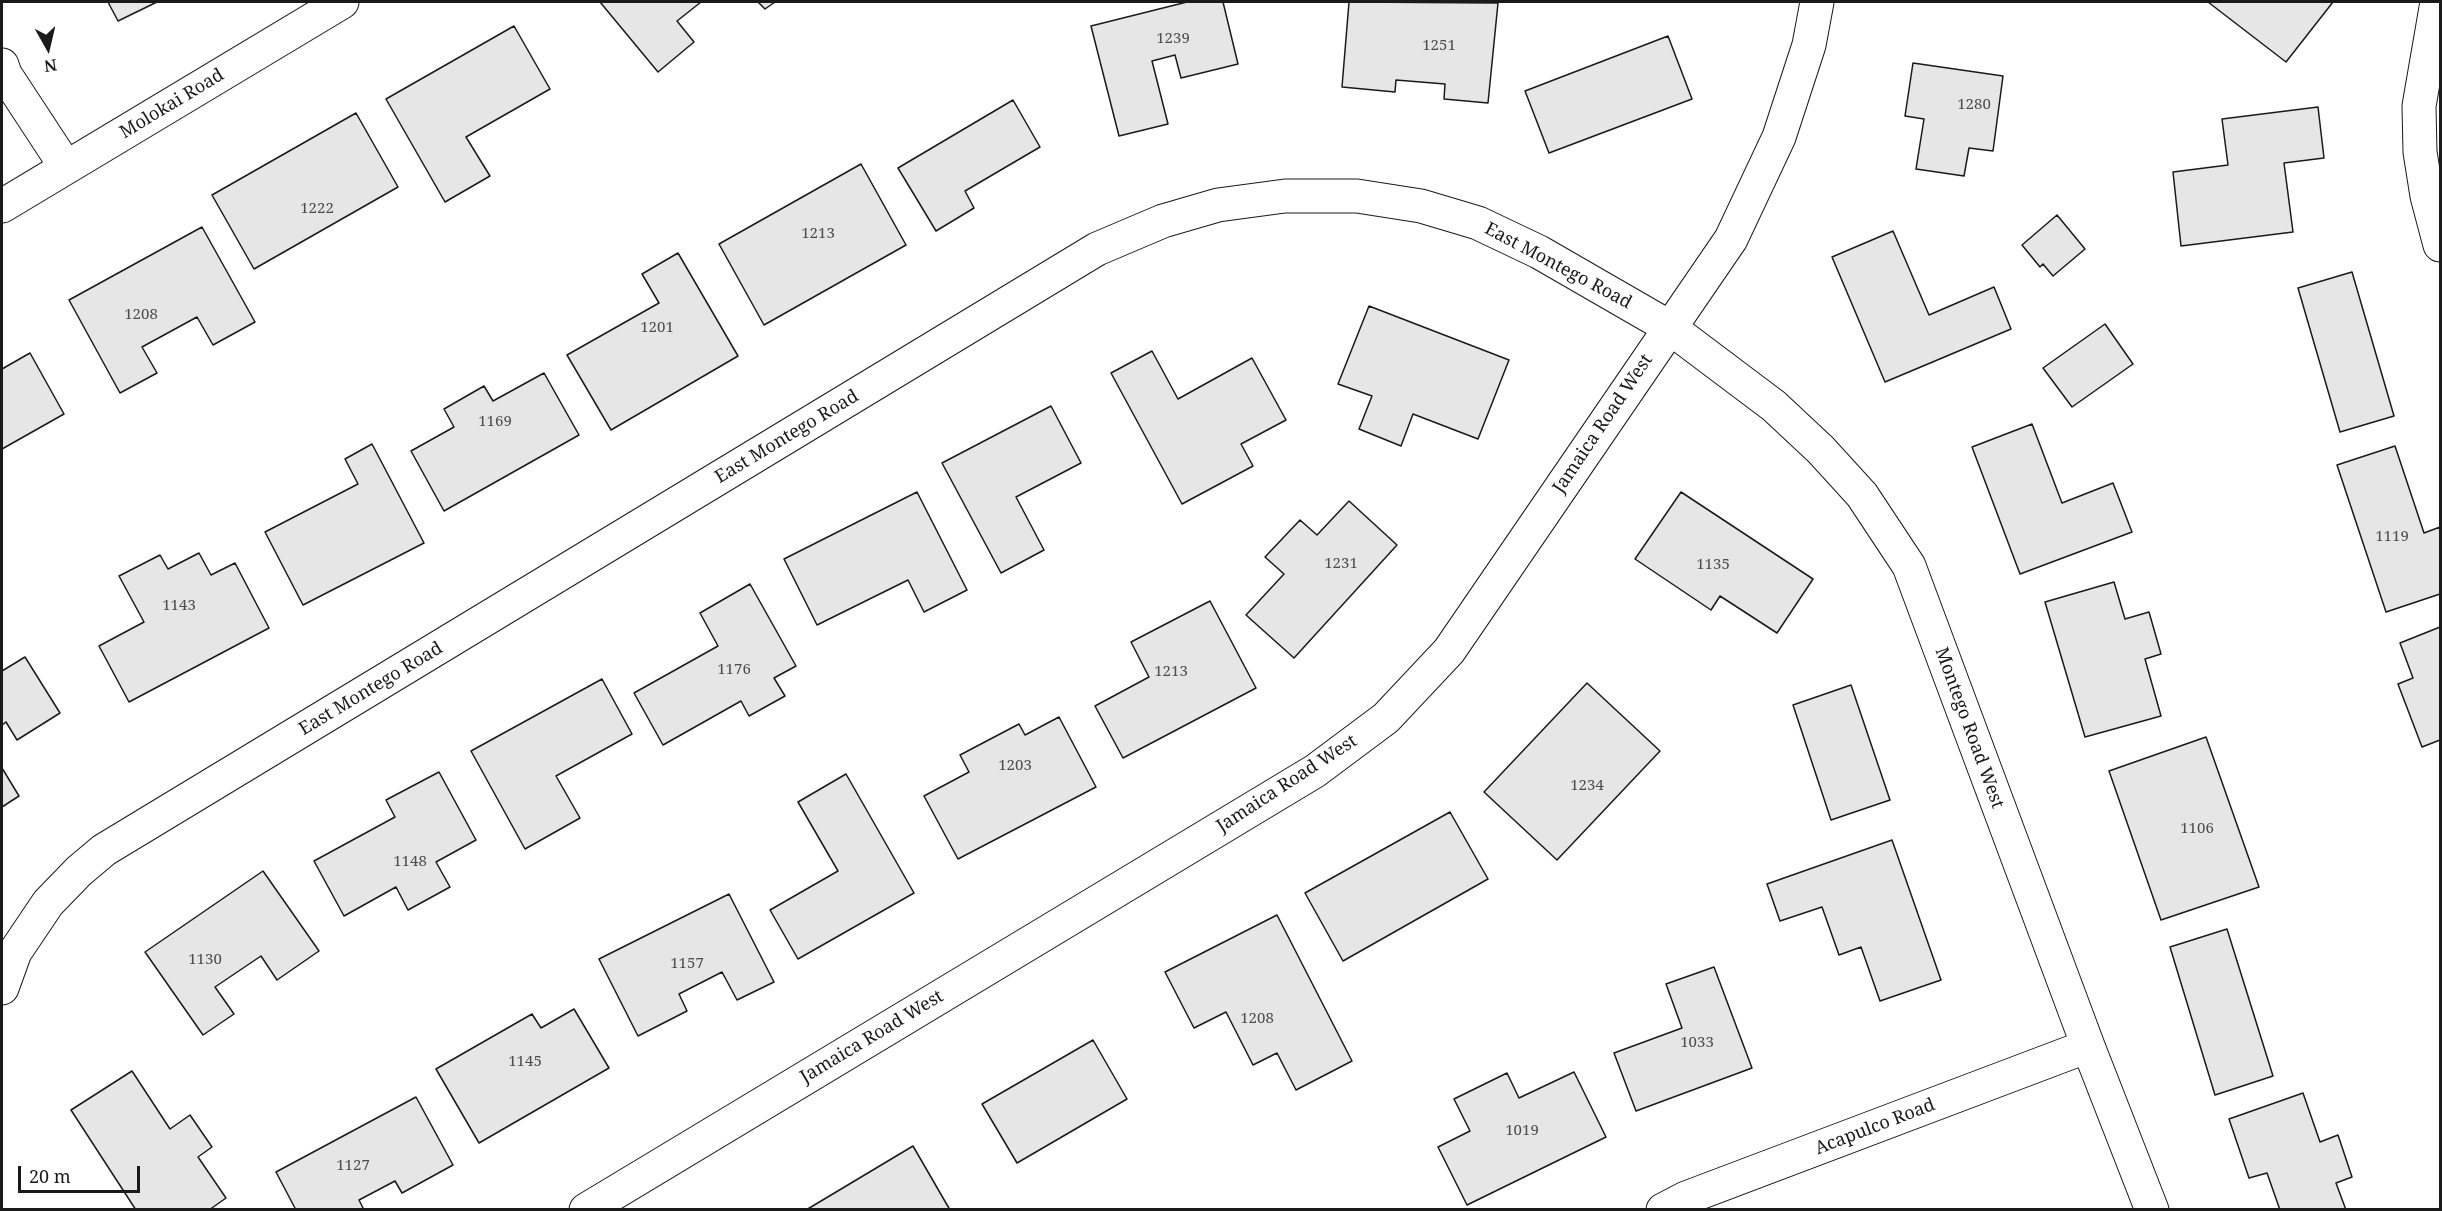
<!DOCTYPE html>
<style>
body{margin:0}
#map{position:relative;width:2442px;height:1211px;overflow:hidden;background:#fff;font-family:"Noto Serif",serif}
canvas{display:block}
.frame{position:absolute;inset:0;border:3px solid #1a1a1a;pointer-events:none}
.north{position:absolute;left:18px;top:18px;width:60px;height:60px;-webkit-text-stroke:4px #fff;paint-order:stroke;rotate:172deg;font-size:16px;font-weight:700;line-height:24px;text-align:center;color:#1a1a1a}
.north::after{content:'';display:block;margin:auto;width:21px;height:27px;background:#1a1a1a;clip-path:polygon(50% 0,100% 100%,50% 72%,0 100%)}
.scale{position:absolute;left:18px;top:1166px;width:122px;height:27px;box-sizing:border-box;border:3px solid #1a1a1a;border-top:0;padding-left:8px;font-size:18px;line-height:21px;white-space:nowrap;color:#1a1a1a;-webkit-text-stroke:4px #fff;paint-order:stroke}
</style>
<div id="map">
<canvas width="2442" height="1211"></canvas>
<div class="frame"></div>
<div class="north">N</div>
<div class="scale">20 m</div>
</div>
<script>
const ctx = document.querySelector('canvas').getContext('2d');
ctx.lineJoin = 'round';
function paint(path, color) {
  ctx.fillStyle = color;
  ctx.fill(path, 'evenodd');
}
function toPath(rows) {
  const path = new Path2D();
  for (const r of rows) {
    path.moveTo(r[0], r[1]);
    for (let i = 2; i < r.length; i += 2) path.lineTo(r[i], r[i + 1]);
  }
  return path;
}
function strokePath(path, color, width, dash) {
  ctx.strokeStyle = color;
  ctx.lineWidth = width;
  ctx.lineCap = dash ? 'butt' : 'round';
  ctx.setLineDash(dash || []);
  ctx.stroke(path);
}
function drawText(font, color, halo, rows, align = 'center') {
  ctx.font = font + ' "Noto Serif",serif';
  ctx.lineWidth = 4.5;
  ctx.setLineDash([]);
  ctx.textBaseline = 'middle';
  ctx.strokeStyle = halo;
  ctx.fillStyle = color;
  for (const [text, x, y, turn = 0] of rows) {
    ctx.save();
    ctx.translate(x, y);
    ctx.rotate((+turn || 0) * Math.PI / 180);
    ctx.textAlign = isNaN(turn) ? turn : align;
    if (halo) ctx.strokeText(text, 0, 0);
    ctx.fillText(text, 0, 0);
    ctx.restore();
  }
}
const building = toPath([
 [108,2,157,2,118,21,108,2],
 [600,2,701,2,677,21,694,42,658,72,600,2],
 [758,2,775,2,765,9,758,2],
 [1187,2,1223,2,1238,64,1181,78,1175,55,1152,61,1168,124,1119,136,1091,26,1187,2],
 [1349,2,1498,3,1488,103,1444,99,1445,84,1396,80,1395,92,1342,87,1349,2],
 [2208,2,2333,2,2286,62,2208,2],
 [514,26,550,89,466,137,490,176,445,202,386,99,514,26],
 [1668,36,1692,99,1549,153,1525,91,1668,36],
 [1913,63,2003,76,1993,151,1969,148,1964,176,1916,169,1924,119,1905,116,1913,63],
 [1013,100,1040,147,965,191,974,208,936,231,898,168,1013,100],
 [2318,107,2324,158,2284,163,2293,232,2181,246,2173,172,2228,165,2222,119,2318,107],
 [356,113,398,187,254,269,212,195,356,113],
 [861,164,906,245,764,325,719,244,861,164],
 [2057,215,2085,249,2053,276,2043,264,2040,267,2022,245,2057,215],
 [202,227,255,322,213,345,197,317,142,347,157,373,120,393,69,300,202,227],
 [1893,231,1929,315,1994,287,2011,329,1885,382,1832,257,1893,231],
 [678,253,738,356,611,430,567,355,659,303,642,274,678,253],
 [2352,272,2394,416,2340,432,2298,288,2352,272],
 [1369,306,1509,360,1478,439,1413,414,1401,446,1359,429,1372,396,1338,384,1369,306],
 [2105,324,2133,364,2072,407,2043,368,2105,324],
 [1152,351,1178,399,1252,358,1286,420,1241,444,1253,466,1182,504,1111,373,1152,351],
 [30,353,64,414,2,449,2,369,30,353],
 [544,373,579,435,444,511,411,451,454,427,444,409,484,386,493,401,544,373],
 [1051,406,1081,463,1016,497,1044,550,1001,573,942,463,1051,406],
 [2032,424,2062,503,2113,483,2132,532,2020,574,1972,447,2032,424],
 [372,444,424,543,303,605,265,532,358,484,345,459,372,444],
 [2395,446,2424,533,2440,527,2440,594,2386,612,2337,465,2395,446],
 [917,492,967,590,924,612,908,580,817,625,784,559,917,492],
 [1681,492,1813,579,1777,633,1720,596,1711,610,1635,559,1681,492],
 [1349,501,1397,545,1294,658,1246,615,1284,574,1265,557,1300,520,1317,535,1349,501],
 [199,553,211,575,235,563,269,628,129,702,99,646,144,622,119,576,160,555,168,569,199,553],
 [2114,582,2125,619,2149,612,2161,654,2145,659,2161,716,2085,737,2045,602,2114,582],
 [750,584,796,666,774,678,785,696,749,716,741,701,663,745,634,693,718,646,700,613,750,584],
 [1210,601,1256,688,1123,758,1095,706,1149,677,1131,642,1210,601],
 [2440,627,2440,740,2422,747,2398,684,2413,678,2400,643,2440,627],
 [25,657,60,713,17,740,6,722,2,725,2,671,25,657],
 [602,679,632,734,556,776,580,818,525,849,471,751,602,679],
 [1587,683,1660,751,1557,860,1484,792,1587,683],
 [1851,685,1890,800,1831,820,1793,705,1851,685],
 [1059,717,1096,787,958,859,924,796,969,772,960,755,1019,724,1025,735,1059,717],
 [2206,737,2259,887,2161,920,2109,771,2206,737],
 [2,768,19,796,2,807,2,768],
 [439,772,476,840,436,862,450,887,408,910,396,887,344,916,314,861,395,817,386,800,439,772],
 [846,774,914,893,798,959,770,910,838,871,798,802,846,774],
 [1450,812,1488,879,1343,961,1305,893,1450,812],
 [1892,840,1941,980,1880,1001,1861,947,1839,955,1822,907,1780,921,1767,884,1892,840],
 [263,871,319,951,277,980,261,956,215,987,234,1014,203,1035,145,952,263,871],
 [729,894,774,982,737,1000,722,972,679,994,687,1011,638,1036,599,959,729,894],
 [1277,915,1352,1061,1296,1090,1277,1053,1253,1065,1226,1012,1194,1028,1165,972,1277,915],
 [2227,929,2273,1076,2215,1095,2170,947,2227,929],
 [1714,967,1752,1068,1636,1111,1614,1053,1682,1028,1666,984,1714,967],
 [574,1009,609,1068,479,1143,436,1069,532,1014,541,1028,574,1009],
 [1093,1040,1127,1099,1017,1163,982,1104,1093,1040],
 [132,1071,170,1129,190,1115,212,1147,198,1157,226,1198,209,1210,136,1210,71,1110,132,1071],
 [1574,1072,1606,1137,1467,1205,1438,1147,1470,1131,1454,1099,1507,1073,1519,1098,1574,1072],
 [2303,1093,2320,1142,2338,1135,2352,1177,2336,1183,2346,1210,2280,1210,2267,1173,2249,1178,2229,1119,2303,1093],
 [416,1097,453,1165,402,1193,395,1181,359,1200,364,1210,296,1210,276,1172,416,1097],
 [913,1146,950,1210,806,1210,913,1146]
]);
paint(building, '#e6e6e6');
strokePath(building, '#1a1a1a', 1.5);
const minor = toPath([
 [2437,2,2419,106,2420,152,2427,196,2440,245],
 [2,65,5,74,66,167],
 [2,206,342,2],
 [2,988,15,952,48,903,79,871,104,850,1097,249,1163,221,1218,205,1285,196,1357,196,1421,206,1478,223,1539,252,1669,327,1774,406,1821,450,1862,495,1909,566,2088,1046,2152,1210],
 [586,1210,1315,771,1386,718,1449,651,1731,239,1779,137,1809,45,1817,2],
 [1663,1210,1686,1198,2088,1046]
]);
strokePath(minor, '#1a1a1a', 35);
strokePath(minor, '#fff', 33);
drawText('15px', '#4d4d4d', null, [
 ["1239",1173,39],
 ["1251",1439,46],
 ["1280",1974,105],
 ["1222",317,209],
 ["1213",818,234],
 ["1208",141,315],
 ["1201",657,328],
 ["1169",495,422],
 ["1119",2392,537],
 ["1231",1341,564],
 ["1135",1713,565],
 ["1143",179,606],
 ["1176",734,670],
 ["1213",1171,672],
 ["1203",1015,766],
 ["1234",1587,786],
 ["1106",2197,829],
 ["1148",410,862],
 ["1130",205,960],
 ["1157",687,964],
 ["1208",1257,1019],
 ["1033",1697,1043],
 ["1145",525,1062],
 ["1019",1522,1131],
 ["1127",353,1166]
]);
drawText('18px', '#1a1a1a', '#fff', [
 ["Molokai Road",172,104,-31],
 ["East Montego Road",1558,266,28],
 ["Jamaica Road West",1603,424,-56],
 ["East Montego Road",787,437,-31],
 ["East Montego Road",371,689,-31],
 ["Montego Road West",1969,728,70],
 ["Jamaica Road West",1287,784,-33],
 ["Jamaica Road West",872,1037,-31],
 ["Acapulco Road",1875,1127,-21]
]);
</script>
